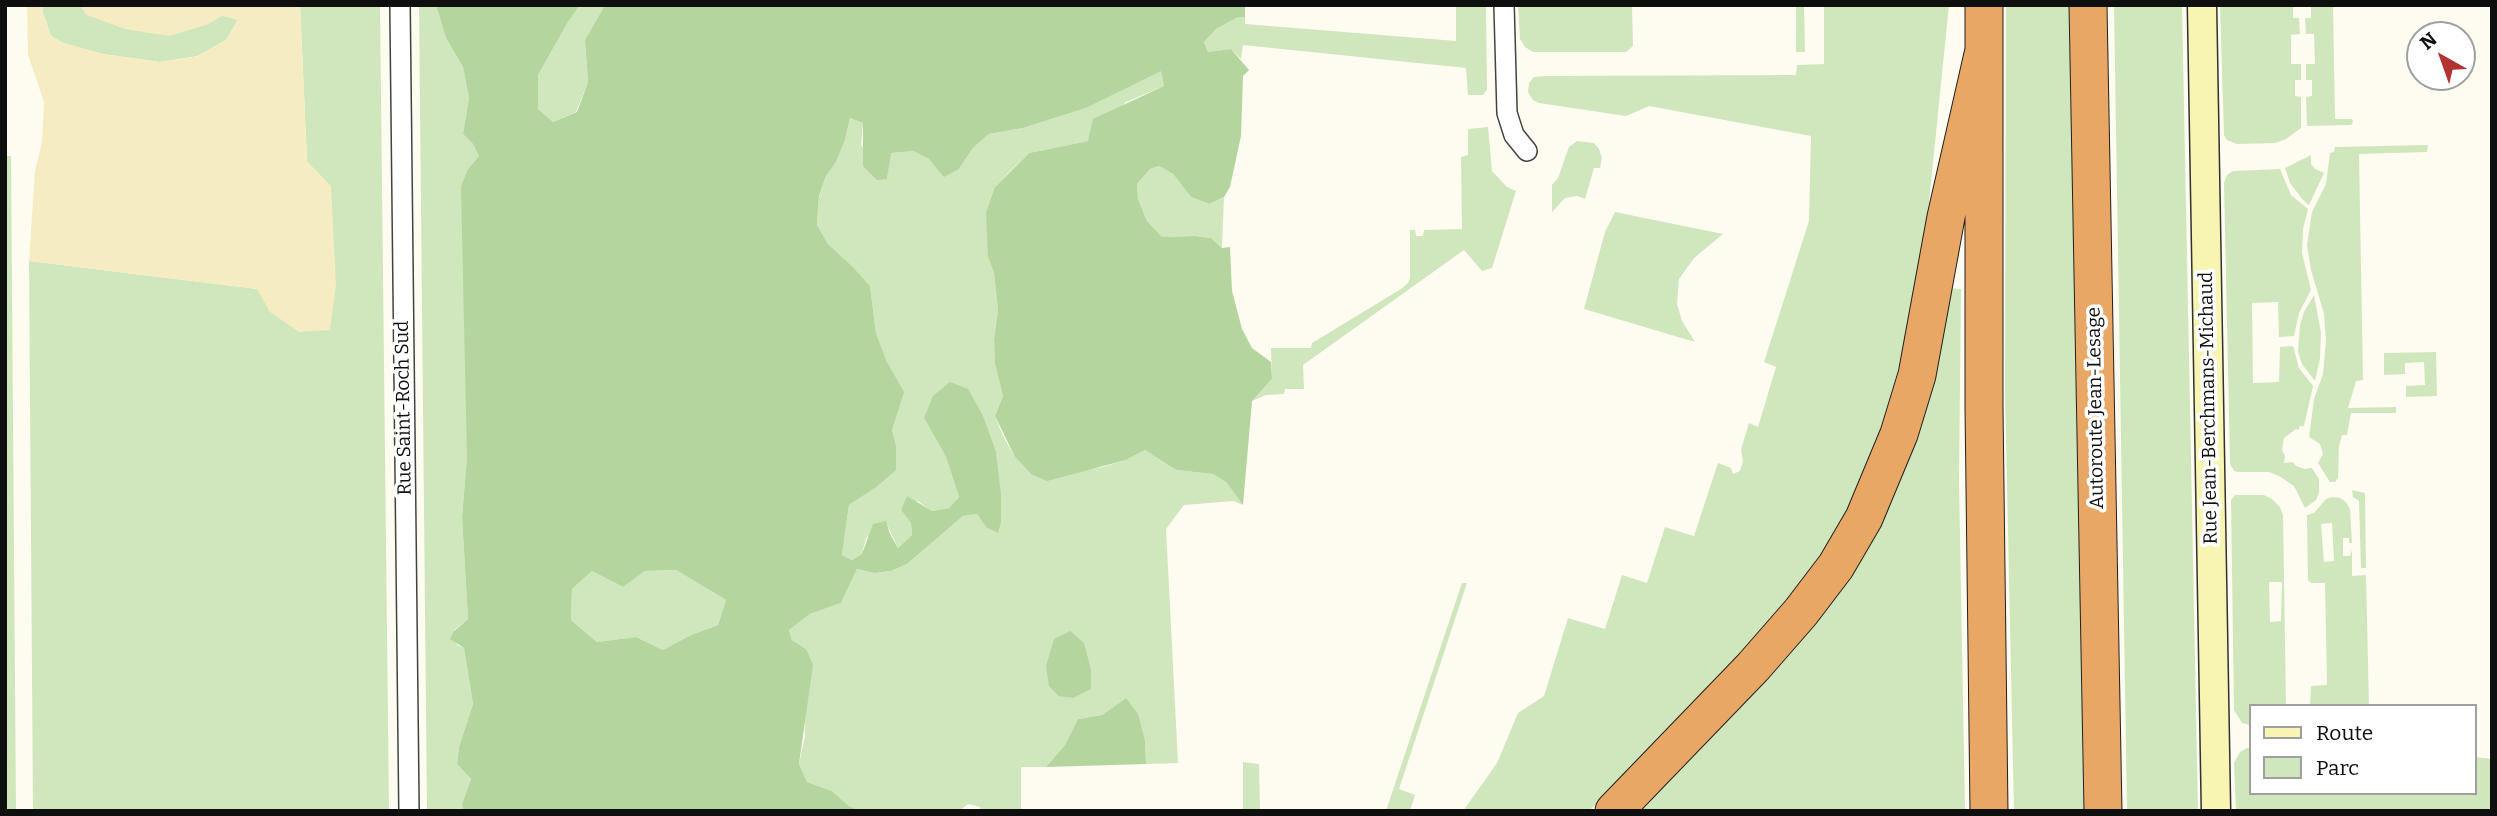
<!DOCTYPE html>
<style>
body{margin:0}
#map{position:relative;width:2497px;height:816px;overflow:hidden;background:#fefcf1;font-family:Bitter,serif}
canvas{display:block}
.frame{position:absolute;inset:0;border:7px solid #0f0f0f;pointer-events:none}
.legend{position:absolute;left:2249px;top:704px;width:228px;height:91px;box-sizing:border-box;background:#fff;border:2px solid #9f9f9f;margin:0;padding:9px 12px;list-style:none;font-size:21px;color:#0f0f0f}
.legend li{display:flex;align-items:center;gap:14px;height:35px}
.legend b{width:35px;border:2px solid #9f9f9f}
.north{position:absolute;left:2406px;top:21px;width:70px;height:70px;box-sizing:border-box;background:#fff;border:2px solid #9f9f9f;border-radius:50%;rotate:320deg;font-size:19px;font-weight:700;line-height:28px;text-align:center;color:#0f0f0f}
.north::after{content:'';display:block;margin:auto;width:24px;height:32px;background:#b33232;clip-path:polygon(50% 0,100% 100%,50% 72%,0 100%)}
</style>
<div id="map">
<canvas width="2497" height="816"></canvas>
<div class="frame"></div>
<ul class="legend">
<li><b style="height:9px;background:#f8f4b2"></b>Route</li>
<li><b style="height:19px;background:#d0e6bd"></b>Parc</li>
</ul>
<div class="north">N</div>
</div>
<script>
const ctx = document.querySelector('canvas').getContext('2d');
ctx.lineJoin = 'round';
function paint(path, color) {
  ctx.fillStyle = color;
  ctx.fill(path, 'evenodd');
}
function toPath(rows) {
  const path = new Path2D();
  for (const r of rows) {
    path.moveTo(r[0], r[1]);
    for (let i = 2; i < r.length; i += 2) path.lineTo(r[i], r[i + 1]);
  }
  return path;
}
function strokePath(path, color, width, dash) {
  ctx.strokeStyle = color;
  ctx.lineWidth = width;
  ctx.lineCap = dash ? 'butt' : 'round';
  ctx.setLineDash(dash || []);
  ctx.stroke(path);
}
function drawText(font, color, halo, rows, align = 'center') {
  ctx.font = font + ' Bitter,serif';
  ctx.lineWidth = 7;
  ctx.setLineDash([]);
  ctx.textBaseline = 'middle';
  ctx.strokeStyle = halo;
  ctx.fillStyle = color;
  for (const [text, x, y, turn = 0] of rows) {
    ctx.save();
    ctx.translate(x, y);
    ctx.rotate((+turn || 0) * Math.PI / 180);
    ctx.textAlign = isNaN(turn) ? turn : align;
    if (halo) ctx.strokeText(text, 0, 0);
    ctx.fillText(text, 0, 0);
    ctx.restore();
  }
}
paint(toPath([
 [43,5,80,5,87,15,206,25,222,15,238,20,226,40,198,56,160,62,103,54,63,43,51,36,43,13],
 [300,5,380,5,389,811,33,811,29,261,258,289,270,312,307,161],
 [419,5,436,5,446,38,463,67,469,98,463,134,473,144,479,156,468,169,467,457,462,517,468,619,454,630,457,645,464,648,473,704,459,747,457,764,471,779,462,804,463,811,427,811],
 [580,5,605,5,585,40,588,82,576,112,553,122,538,109,538,75,568,22],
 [1456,5,1463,7,1486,5,1487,90,1483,95,1468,95,1466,68,1243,45,1241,59,1231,49,1208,52,1204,42,1216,29,1238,17,1245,17,1245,24,1456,41],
 [1518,5,1632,5,1633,46,1626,52,1533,52,1525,47,1520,39],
 [1796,5,1804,5,1805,52,1796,52],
 [1824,5,1949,5,1927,222,1903,353,1872,457,1851,505,1822,556,1793,599,1738,661,1589,811,1463,811,1497,763,1518,713,1544,696,1568,618,1605,629,1622,575,1647,583,1665,527,1694,536,1718,463,1731,468,1733,474,1740,471,1743,461,1741,450,1749,423,1758,427,1776,367,1764,362,1809,221,1811,136,1649,106,1626,116,1539,103,1533,100,1528,92,1529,83,1534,77,1546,76,1796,75,1797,65,1824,64],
 [2006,5,2069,5,2084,811,2014,811,2005,391],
 [2114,5,2182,5,2198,811,2127,811],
 [2220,5,2293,5,2293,18,2299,18,2300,34,2291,35,2291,64,2301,64,2301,80,2295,80,2295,96,2301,97,2301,128,2286,139,2276,143,2237,144,2227,140,2224,135],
 [2311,5,2333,5,2335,119,2352,119,2353,122,2351,125,2307,126,2306,97,2312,96,2312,80,2306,80,2306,64,2315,64,2314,34,2306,34,2305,18,2311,18],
 [1161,70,1164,86,1126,102,1088,141,1029,153,1010,171,995,187,988,257,994,273,998,310,994,339,995,364,1003,396,995,416,1003,436,1015,457,1031,474,1075,472,1103,467,1126,460,1145,450,1176,470,1213,474,1226,482,1243,505,1234,501,1184,505,1166,529,1178,763,1146,764,1145,741,1126,698,1102,715,1078,719,1065,745,1046,767,1021,767,1021,811,981,811,980,807,968,804,959,811,861,811,849,806,832,791,807,782,799,764,805,736,806,649,792,640,789,630,810,614,841,603,857,569,874,573,891,571,907,564,963,516,977,514,986,527,1001,521,996,452,924,418,946,457,959,497,949,508,931,511,918,501,901,510,911,523,912,535,898,548,886,522,866,538,862,554,852,560,842,555,849,505,875,488,896,445,892,430,903,392,887,362,876,333,870,286,853,267,828,244,817,225,819,197,826,176,836,162,845,140,850,118,863,123,861,145,887,179,890,153,913,151,929,159,959,169,973,148,989,134,1023,128,1086,108],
 [1488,127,1492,171,1507,187,1516,191,1492,268,1482,271,1464,250,1303,365,1304,389,1285,389,1284,394,1266,395,1252,401,1272,379,1271,348,1311,348,1312,343,1401,289,1408,283,1410,278,1410,230,1415,230,1416,236,1423,236,1424,230,1462,229,1461,157,1468,155,1468,129],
 [1577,141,1594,143,1599,149,1602,158,1600,168,1594,168,1585,199,1577,196,1565,198,1552,212,1552,185,1558,178,1569,147],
 [2428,145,2427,152,2359,154,2363,380,2356,381,2348,408,2396,407,2396,413,2351,413,2347,435,2342,435,2339,447,2338,478,2335,482,2330,482,2318,463,2323,454,2320,444,2309,437,2314,399,2323,374,2326,340,2324,314,2311,270,2307,245,2312,212,2326,184,2330,153,2334,152,2335,147],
 [2311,155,2311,164,2315,169,2324,173,2309,205,2303,200,2290,183,2285,168],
 [5,156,11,156,16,811,5,811],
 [1159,166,1173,174,1191,197,1209,204,1224,197,1222,248,1211,238,1195,236,1162,237,1147,221,1138,199,1137,184,1150,169],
 [2280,169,2291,195,2308,209,2303,229,2302,253,2311,290,2299,313,2294,336,2279,337,2278,302,2252,303,2253,383,2279,382,2280,347,2293,346,2299,368,2313,386,2304,426,2300,426,2298,430,2296,429,2284,438,2282,450,2285,456,2284,463,2293,462,2296,466,2305,469,2312,468,2319,479,2319,493,2316,500,2305,508,2294,486,2279,476,2269,472,2238,472,2234,471,2230,464,2224,183,2227,175,2233,171],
 [1615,212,1723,234,1694,258,1679,279,1677,304,1682,321,1695,342,1584,309,1605,232],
 [1944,288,1961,289,1959,480,1965,811,1634,811,1807,631],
 [2314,295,2321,333,2320,358,2315,381,2302,364,2298,352,2300,325,2304,312],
 [2436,352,2437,396,2406,397,2406,386,2425,385,2424,362,2405,363,2405,374,2384,375,2384,353],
 [2352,490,2365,493,2366,568,2361,568,2359,501,2353,497],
 [2235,495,2264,495,2272,499,2280,507,2283,515,2286,706,2250,706,2250,725,2242,723,2234,710,2231,500],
 [2282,582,2281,621,2270,622,2269,582],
 [2332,497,2340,498,2346,502,2350,509,2352,543,2349,543,2349,538,2343,538,2343,556,2350,556,2352,550,2352,576,2366,575,2369,706,2310,706,2311,686,2327,685,2325,583,2311,583,2308,580,2307,515,2314,513,2326,499],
 [2332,523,2334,561,2324,562,2321,524],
 [676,570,726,600,718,625,691,635,663,650,636,637,597,642,571,620,572,589,592,571,623,587,645,571],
 [1462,583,1467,583,1399,789,1415,795,1410,811,1386,811],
 [2247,748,2250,748,2250,793,2474,793,2474,757,2492,759,2492,811,2236,811,2234,763,2240,752],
 [1243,762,1259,764,1260,811,1243,811]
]), '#d0e6bd');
paint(toPath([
 [436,5,580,5,568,22,538,75,538,109,553,122,577,112,588,82,585,40,605,5,1245,5,1245,17,1238,17,1216,29,1204,42,1208,52,1231,49,1249,70,1243,76,1241,136,1230,187,1224,197,1209,204,1191,197,1173,174,1159,166,1150,169,1137,184,1138,199,1147,221,1162,237,1195,236,1211,238,1222,248,1230,247,1232,291,1242,329,1252,348,1271,362,1272,379,1252,401,1243,505,1226,482,1213,474,1176,470,1145,450,1126,460,1047,481,1031,474,1015,457,995,416,1003,396,995,364,994,339,998,310,994,273,988,257,986,213,995,187,1029,153,1088,141,1093,119,1164,86,1161,71,1086,108,1023,128,989,134,973,148,959,169,944,177,929,159,913,151,891,153,887,179,877,180,863,166,863,123,850,118,845,140,836,162,826,176,819,196,817,225,828,244,853,267,870,286,876,333,887,362,904,392,892,430,896,445,896,470,875,488,849,505,842,555,852,560,862,554,873,524,886,521,890,534,898,548,912,535,911,523,901,510,907,496,932,511,949,508,959,497,946,457,924,418,933,396,950,382,968,389,983,416,996,452,1001,495,1001,522,998,533,986,527,977,514,963,516,907,564,891,571,874,573,857,569,841,603,810,614,789,630,792,640,806,649,813,665,799,764,807,782,832,791,849,806,861,811,463,811,462,804,471,779,457,764,459,747,473,704,464,648,450,639,454,631,468,619,462,517,467,457,461,187,468,169,479,156,473,144,463,134,469,98,463,67,446,38],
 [676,570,726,600,718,625,691,635,663,650,636,637,597,642,571,620,572,589,592,571,623,587,645,571],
 [1070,631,1084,643,1091,670,1091,689,1073,698,1059,696,1049,686,1046,666,1054,639],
 [1126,698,1138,714,1145,741,1146,764,1046,767,1065,745,1078,719,1102,715]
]), '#b4d59e');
paint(toPath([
 [27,5,43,5,43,13,51,36,63,43,103,54,160,62,199,56,226,40,238,20,222,16,206,25,169,36,125,29,87,15,80,5,300,5,307,161,331,186,336,285,330,330,299,332,270,312,257,289,29,261,35,171,42,142,44,102,28,55]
]), '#f6ecc2');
const street = toPath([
 [400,5,409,811],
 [1504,5,1507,113,1514,135,1527,151]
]);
const secondary = toPath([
 [2202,5,2216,811]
]);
const highway = toPath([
 [1984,5,1984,407,1989,811],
 [2088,5,2103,811],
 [1614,811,1753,667,1801,612,1836,566,1864,518,1899,434,1917,375,1946,217,1984,50]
]);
strokePath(street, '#424242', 22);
strokePath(secondary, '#313131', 31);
strokePath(highway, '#202020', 39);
strokePath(street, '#fff', 19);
strokePath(secondary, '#f8f4b2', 28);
strokePath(highway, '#e8a765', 37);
drawText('19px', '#0f0f0f', '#fff', [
 ["Rue Saint-Roch Sud",404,408,-91],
 ["Autoroute Jean-Lesage",2096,408,-91],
 ["Rue Jean-Berchmans-Michaud",2209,408,-91]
]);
</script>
